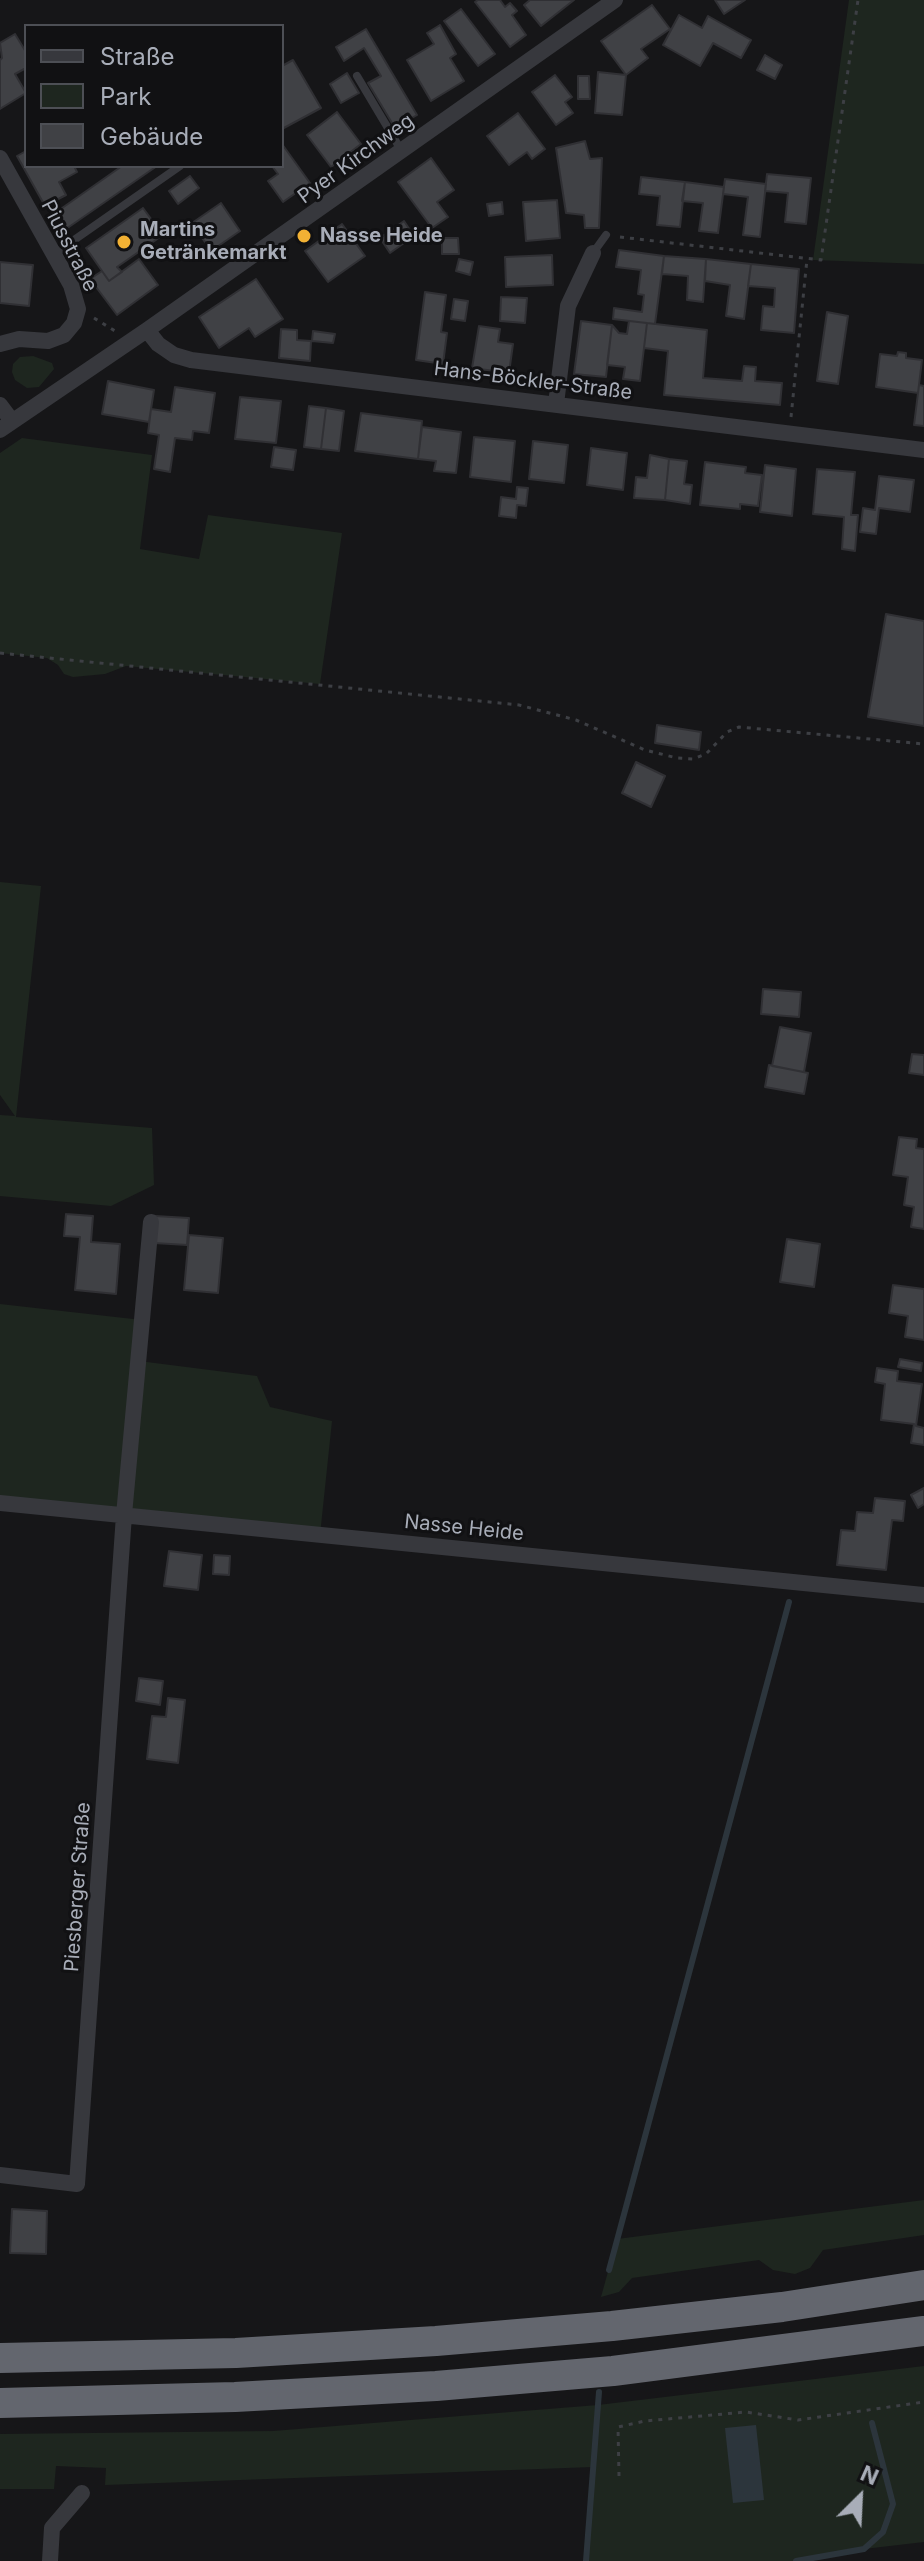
<!DOCTYPE html>
<meta charset="utf-8">
<style>
body{margin:0}
#map{position:relative;width:924px;height:2561px;overflow:hidden;background:#161618;font-family:Inter,sans-serif}
canvas{display:block}
.legend{position:absolute;left:24px;top:24px;width:260px;height:144px;box-sizing:border-box;background:#111113;border:2px solid #4d4f55;margin:0;padding:10px 14px;list-style:none;font-size:24px;color:#a8adb8}
.legend li{display:flex;align-items:center;gap:16px;height:40px}
.legend b{width:40px;border:2px solid #4d4f55}
.north{position:absolute;left:820px;top:2457px;width:80px;height:80px;-webkit-text-stroke:6px #111113;paint-order:stroke;rotate:24deg;font-size:22px;font-weight:700;line-height:32px;text-align:center;color:#a8adb8}
.north::after{content:'';display:block;margin:auto;width:28px;height:36px;background:#a8adb8;clip-path:polygon(50% 0,100% 100%,50% 72%,0 100%)}
</style>
<div id="map">
<canvas width="924" height="2561"></canvas>
<ul class="legend">
<li><b style="height:10px;background:#37383d"></b>Straße</li>
<li><b style="height:22px;background:#1e261f"></b>Park</li>
<li><b style="height:22px;background:#404145"></b>Gebäude</li>
</ul>
<div class="north">N</div>
</div>
<script>
const ctx = document.querySelector('canvas').getContext('2d');
ctx.lineJoin = 'round';
function paint(path, color) {
  ctx.fillStyle = color;
  ctx.fill(path, 'evenodd');
}
function toPath(rows) {
  const path = new Path2D();
  for (const r of rows) {
    path.moveTo(r[0], r[1]);
    for (let i = 2; i < r.length; i += 2) path.lineTo(r[i], r[i + 1]);
  }
  return path;
}
function strokePath(path, color, width, dash) {
  ctx.strokeStyle = color;
  ctx.lineWidth = width;
  ctx.lineCap = dash ? 'butt' : 'round';
  ctx.setLineDash(dash || []);
  ctx.stroke(path);
}
function drawText(font, color, halo, rows, align = 'center') {
  ctx.font = font + ' Inter,sans-serif';
  ctx.lineWidth = 6;
  ctx.setLineDash([]);
  ctx.textBaseline = 'middle';
  ctx.strokeStyle = halo;
  ctx.fillStyle = color;
  for (const [text, x, y, turn = 0] of rows) {
    ctx.save();
    ctx.translate(x, y);
    ctx.rotate((+turn || 0) * Math.PI / 180);
    ctx.textAlign = isNaN(turn) ? turn : align;
    if (halo) ctx.strokeText(text, 0, 0);
    ctx.fillText(text, 0, 0);
    ctx.restore();
  }
}
paint(toPath([
 [849,0,924,0,924,264,813,260],
 [33,356,52,363,54,369,39,387,27,388,15,380,12,372,13,364,20,357],
 [22,438,152,455,140,549,199,559,208,515,342,533,320,684,126,666,105,674,73,677,64,674,58,665,47,658,0,653,0,453],
 [0,882,41,886,16,1117,152,1128,154,1185,111,1206,0,1196,0,1115,15,1116,0,1095],
 [0,1304,142,1320,139,1361,257,1376,270,1407,332,1421,320,1535,0,1503],
 [924,2200,924,2235,823,2250,810,2268,795,2274,773,2270,759,2260,632,2278,619,2292,601,2297,617,2239],
 [924,2366,924,2542,864,2549,796,2561,586,2561,593,2467,105,2485,106,2468,56,2466,54,2489,0,2489,0,2434,273,2431,598,2405]
]), '#1e261f');
paint(toPath([
 [756,2425,764,2500,733,2503,725,2428]
]), '#2c353c');
strokePath(toPath([
 [609,2270,789,1602],
 [586,2561,599,2392],
 [796,2561,864,2549,883,2532,893,2504,872,2423]
]), '#2c353c', 6);
const building = toPath([
 [478,0,500,0,505,7,510,3,517,11,512,15,526,35,510,47,475,2,478,0],
 [530,0,574,0,541,26,524,5,530,0],
 [715,0,745,0,724,14,715,0],
 [652,5,670,29,641,49,648,58,626,75,601,41,652,5],
 [461,9,495,54,478,66,444,21,461,9],
 [679,15,702,28,708,16,751,40,741,58,713,43,700,66,663,45,679,15],
 [440,25,456,54,450,58,464,81,431,101,407,60,434,44,427,33,440,25],
 [366,29,417,115,395,128,368,83,381,76,364,48,344,61,336,47,366,29],
 [15,34,26,52,26,68,15,74,26,93,0,109,0,60,2,58,0,43,15,34],
 [765,55,782,65,775,79,757,70,765,55],
 [293,60,321,108,282,129,282,66,293,60],
 [598,72,626,75,622,115,595,113,598,72],
 [347,73,359,93,341,103,330,84,347,73],
 [555,75,572,97,565,102,573,113,556,125,532,92,555,75],
 [578,76,589,76,590,99,578,99,578,76],
 [337,112,361,144,331,167,307,135,337,112],
 [518,113,545,149,532,159,527,152,509,165,487,136,518,113],
 [585,141,590,159,602,158,599,228,585,228,584,215,566,213,556,148,585,141],
 [282,144,310,183,283,202,268,181,278,174,272,166,282,166,282,144],
 [26,151,26,166,74,166,77,172,59,182,66,195,45,206,17,156,26,151],
 [431,158,454,190,437,202,448,217,432,228,398,182,431,158],
 [122,166,157,166,66,229,55,213,122,166],
 [767,174,811,178,806,224,785,222,788,193,765,191,767,174],
 [190,176,199,188,178,204,169,191,190,176],
 [641,177,685,182,680,227,657,225,660,196,639,194,641,177],
 [725,179,766,184,760,237,743,235,748,197,723,194,725,179],
 [685,182,724,187,718,233,699,231,703,203,682,201,685,182],
 [557,200,560,238,526,241,523,202,557,200],
 [502,202,503,214,489,216,487,204,502,202],
 [221,203,240,231,211,251,192,223,221,203],
 [143,208,163,235,117,267,122,272,109,281,86,248,143,208],
 [404,221,414,236,390,253,380,238,404,221],
 [342,224,365,256,328,282,305,251,342,224],
 [442,238,458,238,459,254,442,254,442,238],
 [619,250,664,256,655,324,613,319,614,308,642,312,644,295,638,294,641,270,616,267,619,250],
 [552,255,553,285,506,287,505,257,552,255],
 [664,256,706,259,703,302,687,300,688,276,662,274,664,256],
 [139,259,158,285,117,315,90,279,102,271,109,281,139,259],
 [459,259,473,262,470,275,456,271,459,259],
 [706,259,751,264,744,319,726,316,730,285,705,281,706,259],
 [0,262,33,265,29,306,0,303,0,262],
 [751,264,799,269,794,333,761,330,763,306,774,307,775,288,748,286,751,264],
 [256,279,283,319,255,337,249,328,219,348,199,317,256,279],
 [425,292,446,295,441,332,447,333,443,364,416,360,425,292],
 [501,297,527,298,525,323,500,321,501,297],
 [454,299,468,301,465,321,451,319,454,299],
 [827,312,848,316,838,384,817,381,827,312],
 [581,321,612,325,606,377,574,374,581,321],
 [629,321,647,323,640,381,623,379,625,367,607,365,612,325,619,333,627,334,629,321],
 [647,323,707,330,703,378,742,381,744,366,756,367,755,381,782,383,780,405,664,395,668,351,644,348,647,323],
 [479,326,500,329,498,342,513,344,509,373,472,368,479,326],
 [281,329,297,330,297,340,311,341,310,361,279,358,281,329],
 [313,331,335,334,333,343,312,341,313,331],
 [898,352,906,353,906,358,922,360,918,393,876,387,880,354,897,356,898,352],
 [108,381,154,390,149,422,102,414,108,381],
 [919,385,924,386,924,426,914,425,919,385],
 [175,387,215,393,209,433,193,431,192,440,175,438,170,472,154,469,159,435,148,433,151,409,171,412,175,387],
 [240,397,281,401,276,443,235,439,240,397],
 [309,406,326,408,321,449,304,447,309,406],
 [326,408,344,411,339,451,321,449,326,408],
 [361,413,422,421,418,459,355,451,361,413],
 [422,427,461,432,456,473,434,471,436,461,418,459,422,427],
 [474,437,515,441,511,482,470,477,474,437],
 [533,441,568,445,564,483,529,479,533,441],
 [274,447,296,450,293,470,271,467,274,447],
 [591,448,627,453,623,490,587,485,591,448],
 [650,455,669,459,665,500,634,498,636,477,647,478,650,455],
 [669,459,687,461,684,484,692,485,690,504,665,500,669,459],
 [705,462,746,467,745,473,762,475,758,506,740,504,740,509,700,505,705,462],
 [765,465,796,469,792,516,760,512,765,465],
 [817,469,855,472,851,515,858,515,855,551,842,549,844,517,813,514,817,469],
 [879,476,914,480,910,512,879,508,876,534,860,532,863,508,875,510,879,476],
 [517,487,528,488,526,506,517,505,516,518,499,516,501,497,516,499,517,487],
 [886,614,924,621,924,726,868,717,886,614],
 [657,725,701,732,699,750,655,743,657,725],
 [636,762,665,776,651,807,622,793,636,762],
 [763,989,801,992,799,1017,761,1014,763,989],
 [780,1027,811,1033,804,1072,772,1066,780,1027],
 [912,1054,924,1055,924,1075,909,1073,912,1054],
 [769,1065,808,1073,804,1094,765,1087,769,1065],
 [899,1137,917,1139,916,1148,924,1149,924,1229,911,1227,914,1207,904,1205,908,1177,893,1175,899,1137],
 [66,1214,93,1216,91,1242,120,1244,116,1294,75,1290,80,1237,64,1236,66,1214],
 [155,1216,189,1218,187,1245,154,1243,155,1216],
 [189,1235,223,1238,218,1293,184,1290,189,1235],
 [787,1239,820,1244,814,1287,780,1282,787,1239],
 [893,1285,924,1289,924,1340,905,1337,908,1316,889,1313,893,1285],
 [900,1359,922,1363,921,1371,898,1367,900,1359],
 [877,1368,898,1371,897,1381,922,1384,916,1426,924,1428,924,1445,911,1443,914,1424,881,1420,885,1384,875,1382,877,1368],
 [924,1488,924,1504,918,1508,911,1495,924,1488],
 [875,1498,905,1501,903,1521,892,1520,886,1570,837,1565,841,1530,855,1531,857,1512,873,1513,875,1498],
 [169,1551,202,1555,198,1590,164,1586,169,1551],
 [214,1555,230,1556,229,1575,213,1574,214,1555],
 [139,1678,163,1681,160,1705,136,1701,139,1678],
 [168,1698,185,1700,178,1763,147,1759,152,1716,166,1717,168,1698],
 [12,2209,47,2211,46,2254,10,2253,12,2209]
]);
paint(building, '#404145');
strokePath(building, '#303034', 2);
strokePath(toPath([
 [620,237,821,260,858,0],
 [94,318,115,331],
 [791,417,807,259],
 [0,653,519,705,576,720,645,750,677,758,693,759,706,754,727,732,739,727,924,744],
 [619,2476,618,2427,645,2421,746,2412,798,2420,924,2402]
]), '#3d3f44', 3, [4, 6]);
strokePath(toPath([
 [357,76,401,150],
 [593,253,606,235],
 [54,254,180,166]
]), '#37383d', 8);
strokePath(toPath([
 [0,158,71,285,78,309,74,323,64,335,48,341,19,339,0,344],
 [147,330,158,344,174,355,191,360,924,450],
 [556,404,568,306,593,253],
 [0,405,12,421],
 [0,430,147,330,615,0],
 [0,1503,924,1595],
 [0,2175,77,2184,124,1515,151,1222],
 [50,2561,52,2528,82,2493]
]), '#37383d', 16);
strokePath(toPath([
 [0,2358,236,2353,436,2341,612,2326,782,2307,924,2285],
 [0,2403,235,2397,436,2386,613,2371,924,2331]
]), '#63666e', 30);
for (const [x, y, r, color] of [
 [304,236,8,"#f2b134"],
 [124,242,8,"#f2b134"]
]) {
  const dot = new Path2D();
  dot.arc(x, y, r, 0, 2 * Math.PI);
  ctx.fillStyle = color;
  ctx.fill(dot);
  strokePath(dot, '#111113', 3);
}
drawText('20px', '#a8adb8', '#111113', [
 ["Pyer Kirchweg",356,159,-36],
 ["Piusstraße",69,246,63],
 ["Hans-Böckler-Straße",533,381,7],
 ["Nasse Heide",464,1528,6],
 ["Piesberger Straße",78,1887,-86]
]);
drawText('bold 20px', '#a8adb8', '#111113', [
 ["Martins",140,230],
 ["Getränkemarkt",140,253],
 ["Nasse Heide",320,236]
], 'left');
</script>
